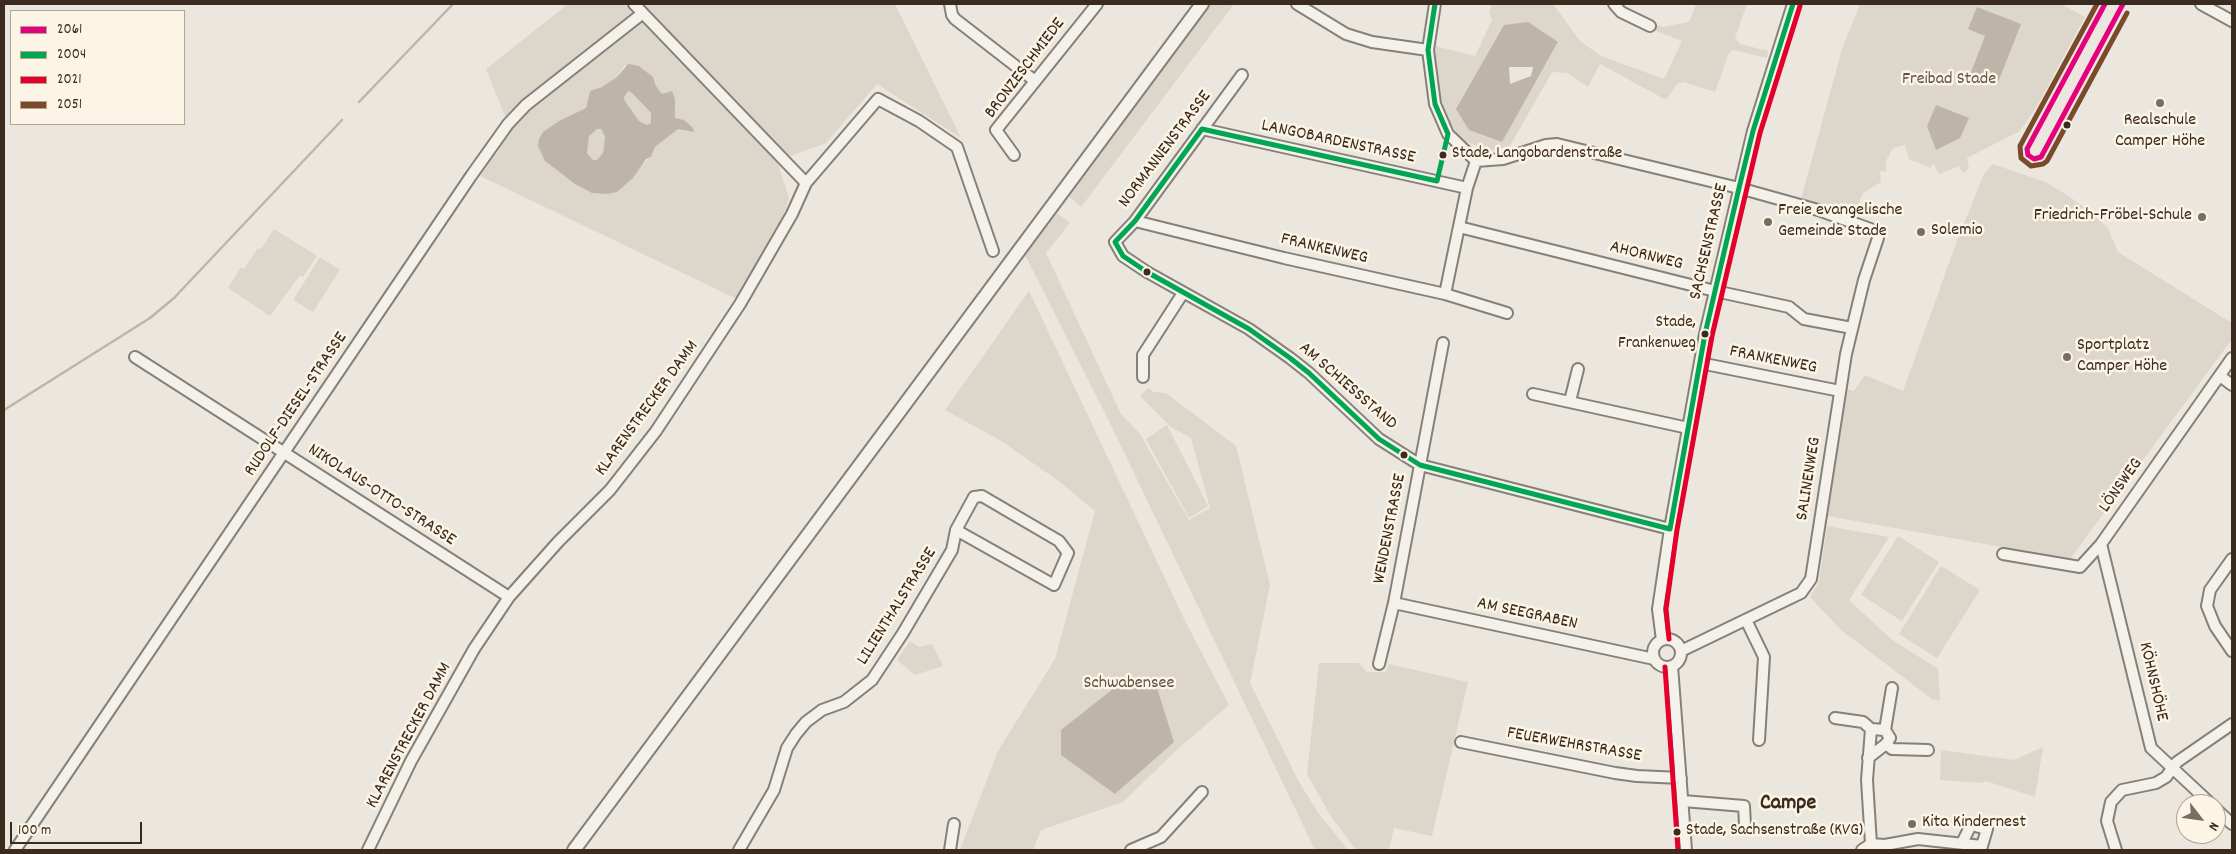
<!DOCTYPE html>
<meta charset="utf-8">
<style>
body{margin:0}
#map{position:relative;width:2236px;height:854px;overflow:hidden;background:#ebe7de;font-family:Dekko,sans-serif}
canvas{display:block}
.frame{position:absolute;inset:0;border:5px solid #3b2a1e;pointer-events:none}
.legend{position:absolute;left:10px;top:10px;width:175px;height:115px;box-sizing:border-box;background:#fcf5e5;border:1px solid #afa495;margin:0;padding:6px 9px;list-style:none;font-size:15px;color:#3b2a1e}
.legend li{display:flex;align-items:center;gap:10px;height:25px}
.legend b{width:25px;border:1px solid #afa495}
.north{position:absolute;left:2176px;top:794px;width:50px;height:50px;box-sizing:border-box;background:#fcf5e5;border:1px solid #afa495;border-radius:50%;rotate:120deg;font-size:14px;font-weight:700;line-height:20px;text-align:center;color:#3b2a1e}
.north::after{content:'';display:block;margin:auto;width:18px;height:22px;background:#796c61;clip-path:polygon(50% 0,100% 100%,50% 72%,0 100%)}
.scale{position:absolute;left:10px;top:822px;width:132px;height:22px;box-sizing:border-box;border:2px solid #3b2a1e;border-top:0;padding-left:6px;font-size:15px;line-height:18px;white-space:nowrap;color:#3b2a1e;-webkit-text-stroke:4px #fcf5e5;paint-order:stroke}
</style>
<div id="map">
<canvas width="2236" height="854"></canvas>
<div class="frame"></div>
<ul class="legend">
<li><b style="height:6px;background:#e5007d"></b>2061</li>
<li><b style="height:6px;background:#00a651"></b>2004</li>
<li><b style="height:6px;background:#e4002b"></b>2021</li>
<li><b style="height:6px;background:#7a4b2a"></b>2051</li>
</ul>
<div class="north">N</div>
<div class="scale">100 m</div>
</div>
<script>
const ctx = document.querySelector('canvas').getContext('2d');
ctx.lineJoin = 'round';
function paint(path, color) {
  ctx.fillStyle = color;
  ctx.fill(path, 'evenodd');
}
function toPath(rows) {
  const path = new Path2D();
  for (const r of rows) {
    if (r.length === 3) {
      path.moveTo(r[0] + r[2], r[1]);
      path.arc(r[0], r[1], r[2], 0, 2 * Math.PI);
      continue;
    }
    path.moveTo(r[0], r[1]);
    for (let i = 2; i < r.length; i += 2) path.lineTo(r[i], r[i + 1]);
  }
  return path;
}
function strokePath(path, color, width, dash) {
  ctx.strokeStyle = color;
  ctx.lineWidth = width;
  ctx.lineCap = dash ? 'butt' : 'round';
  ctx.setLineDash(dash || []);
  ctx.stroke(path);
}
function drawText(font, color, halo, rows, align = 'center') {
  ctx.font = font + ' Dekko,sans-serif';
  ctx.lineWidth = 5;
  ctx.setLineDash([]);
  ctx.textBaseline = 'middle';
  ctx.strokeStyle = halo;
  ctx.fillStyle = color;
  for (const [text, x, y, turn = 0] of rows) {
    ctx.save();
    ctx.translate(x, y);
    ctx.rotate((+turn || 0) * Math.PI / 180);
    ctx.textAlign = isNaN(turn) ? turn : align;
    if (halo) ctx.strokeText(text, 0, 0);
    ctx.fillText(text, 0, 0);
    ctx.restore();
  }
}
paint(toPath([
 [568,4,895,4,961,138,877,84,826,143,777,161,789,198,777,233,739,300,480,176,511,131,486,69],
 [624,66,639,66,653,77,656,86,662,94,675,99,675,118,694,132,678,128,655,147,651,157,641,165,628,183,566,177,553,168,556,124,586,108,590,91,602,87,617,77],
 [1211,4,1234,4,1081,207,1069,196],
 [1492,4,1553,4,1580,41,1601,56,1664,79,1682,41,1651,29,1653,24,1663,27,1689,22,1696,4,1747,4,1735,38,1740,44,1768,51,1767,58,1733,50,1729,53,1715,92,1683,82,1677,84,1666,100,1600,64,1588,87,1567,73,1552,72,1510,146,1490,151,1465,141,1456,132,1448,118,1440,96,1435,46,1475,56,1492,20,1489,13],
 [1504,25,1558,43,1502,141],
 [1860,4,2061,4,2085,17,2037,106,2020,131,1967,158,1969,169,1963,173,1959,166,1939,174,1933,163,1931,168,1909,159,1905,145,1893,148,1886,161,1886,172,1880,171,1881,182,1863,193,1854,215,1801,199,1842,49],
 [628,91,632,93,651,113,651,123,647,125,639,121,625,101,624,97],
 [597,129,601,129,605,137,603,153,598,160,593,160,587,153,589,135],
 [1993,164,2045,182,2067,195,2091,212,2108,228,2118,252,2232,323,2232,339,2070,559,1827,516,1846,389,1854,391,1865,375,1903,391,1958,238,1984,174],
 [1057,213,1070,223,1046,253,1121,414,1140,434,1189,520,1210,508,1191,438,1171,427,1140,396,1148,388,1154,392,1166,393,1236,446,1270,585,1250,683,1299,782,1319,814,1348,850,1315,850,1109,421,1025,255],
 [274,229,317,256,303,277,300,275,270,316,228,288,241,267,244,269,258,248,261,249],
 [320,257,340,270,313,312,293,300],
 [1029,291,1186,623,1229,705,1180,747,1123,802,1041,830,1033,850,960,850,998,751,1055,659,1095,511,1060,482,1003,442,945,410],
 [1167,425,1208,506,1189,518,1146,439],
 [1827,526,1889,537,1849,600,1891,639,1938,669,1940,701,1932,699,1841,630,1810,597,1819,582],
 [1898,536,1939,562,1902,621,1861,595],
 [1941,566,1980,590,1937,658,1899,634],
 [910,641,919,647,932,644,943,666,915,675,897,660],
 [1319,663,1359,663,1367,672,1386,672,1389,664,1468,682,1432,836,1394,828,1389,850,1356,850,1330,815,1307,774],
 [2043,747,2035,797,1986,781,1981,783,1940,780,1941,750,2014,760]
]), '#ddd6ca');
paint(toPath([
 [1977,7,2021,24,1997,85,1970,75,1985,36,1968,29],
 [1528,22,1558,42,1502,142,1469,130,1456,109,1504,25],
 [1509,67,1533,67,1533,68,1531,76,1510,84],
 [628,64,639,66,653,77,656,86,662,94,672,91,675,99,675,118,684,120,693,128,694,132,678,129,655,147,651,157,646,159,633,178,617,192,607,194,592,193,575,184,545,161,538,146,539,139,543,132,559,121,586,108,590,91,602,87,617,77],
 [628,91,632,93,651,113,651,123,647,125,639,121,625,101,624,97],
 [597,129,601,129,605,137,603,153,597,160,593,160,587,153,589,136],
 [1936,105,1969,118,1960,138,1936,150,1927,126],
 [1128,677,1157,688,1174,742,1115,794,1061,755,1061,730]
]), '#beb5a8');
strokePath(toPath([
 [359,102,453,4],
 [4,410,150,318,174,298,342,120]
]), '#beb5a8', 2.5);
const minor = toPath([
 [950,4,952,15,955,19,1035,81],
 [1297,4,1346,34,1372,42,1428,50],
 [1435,4,1428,50,1435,104,1448,134,1476,161],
 [1614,4,1621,12,1650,26],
 [2201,4,2232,21],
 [1242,75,1135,221,1115,242,1123,256,1147,272,1249,329,1290,358,1309,373,1379,439,1420,465,1670,529],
 [1202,129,1467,188],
 [1014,155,996,130,1097,4],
 [1476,161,1503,159,1546,145,1557,144,1739,188,1818,210,1876,231,1878,238,1864,280,1846,354,1811,579,1801,593,1681,651],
 [806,183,878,99,919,121,957,147,993,251],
 [1135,221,1284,258,1445,294,1507,313],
 [1459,227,1715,291,1789,307,1804,319,1852,328],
 [1445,294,1467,188,1476,161],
 [135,357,509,597],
 [1700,363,1840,391],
 [2220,376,2232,385],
 [1143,377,1143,355,1183,293],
 [1533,394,1688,428],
 [1570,401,1578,369],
 [2101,544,2151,748,2211,804],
 [2003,554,2080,567,2101,544,2232,358],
 [2232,559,2210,590,2207,606,2215,626,2232,651],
 [1394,603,1654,659],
 [1746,620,1764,657,1759,740],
 [1667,653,14],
 [1662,640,1658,609,1670,529,1705,334,1753,131,1793,4],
 [1379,664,1394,603,1443,343],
 [1672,666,1686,850],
 [1835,718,1863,722,1871,729],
 [1885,730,1892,688],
 [1461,742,1615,773,1637,776,1681,778],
 [1886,744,1892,749,1928,750],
 [1868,758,1886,744,1890,738,1885,730,1871,729],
 [1683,801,1744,806,1745,825],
 [2216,809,2232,824],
 [1871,844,1867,780,1871,729],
 [15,850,471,176,508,124,526,105,643,13],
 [368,850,411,761,474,649,509,597,558,542,610,490,656,431,740,304,792,214,806,183,634,4],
 [739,850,774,790,787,748,796,734,806,722,822,710,844,702,872,680,903,633,952,550,956,530,974,497,982,496,1059,541,1068,553,1054,585,956,530],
 [950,850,954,824],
 [1131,850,1161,837,1202,792],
 [1862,850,1871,844,1885,845,1918,839,1982,846,1987,829,1971,825,1962,843],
 [2116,850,2107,821,2111,802,2122,790,2156,783,2166,777,2177,762,2232,724]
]);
const major = toPath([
 [574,850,1202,4]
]);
strokePath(minor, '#858079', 14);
strokePath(major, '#858079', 16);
strokePath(minor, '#f4f0ea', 10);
strokePath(major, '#f4f0ea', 12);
strokePath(toPath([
 [2105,4,2027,149,2028,155,2034,159,2041,157,2123,4]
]), '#e5007d', 5);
strokePath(toPath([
 [1435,4,1428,50,1435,104,1448,134,1437,181,1202,129,1135,221,1115,242,1123,256,1147,272,1249,329,1290,358,1309,373,1379,439,1420,465,1670,529,1705,334,1739,188,1753,131,1793,4]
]), '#00a651', 5);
strokePath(toPath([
 [1669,639,1666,609,1677,530,1712,336,1760,133,1800,6],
 [1665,667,1678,850]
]), '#e4002b', 5);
strokePath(toPath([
 [2097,4,2020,146,2021,158,2031,166,2043,164,2047,161,2127,13]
]), '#7a4b2a', 5);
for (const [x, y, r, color] of [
 [2160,103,5,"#796c61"],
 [2067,125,4.5,"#3b2a1e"],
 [1443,155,4.5,"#3b2a1e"],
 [2202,217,5,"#796c61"],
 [1768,222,5,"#796c61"],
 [1921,232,5,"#796c61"],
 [1147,272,4.5,"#3b2a1e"],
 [1705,334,4.5,"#3b2a1e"],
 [2067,357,5,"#796c61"],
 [1404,455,4.5,"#3b2a1e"],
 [1912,824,5,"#796c61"],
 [1677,832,4.5,"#3b2a1e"]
]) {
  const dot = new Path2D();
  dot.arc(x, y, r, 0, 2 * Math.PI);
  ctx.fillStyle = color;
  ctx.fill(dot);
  strokePath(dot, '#fcf5e5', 2);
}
drawText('17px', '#3b2a1e', '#fcf5e5', [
 ["Stade, Langobardenstraße",1452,155],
 ["Stade,",1696,324,"right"],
 ["Frankenweg",1696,345,"right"],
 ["Stade, Sachsenstraße (KVG)",1686,832]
], 'left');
drawText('18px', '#3b2a1e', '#fcf5e5', [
 ["BRONZESCHMIEDE",1026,69,-53],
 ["LANGOBARDENSTRASSE",1338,143,12],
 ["NORMANNENSTRASSE",1166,150,-53],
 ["SACHSENSTRASSE",1710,242,-77],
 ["FRANKENWEG",1324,250,13],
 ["AHORNWEG",1646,257,14],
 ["FRANKENWEG",1773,361,11],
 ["AM SCHIESSSTAND",1347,387,41],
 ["RUDOLF-DIESEL-STRASSE",297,405,-56],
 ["KLARENSTRECKER DAMM",648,409,-54],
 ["SALINENWEG",1810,479,-81],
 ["LÖNSWEG",2122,486,-55],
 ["NIKOLAUS-OTTO-STRASSE",381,496,33],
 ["WENDENSTRASSE",1391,529,-79],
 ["LILIENTHALSTRASSE",898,607,-58],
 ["AM SEEGRABEN",1527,615,12],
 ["KÖHNSHÖHE",2152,682,77],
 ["KLARENSTRECKER DAMM",410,736,-62],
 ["FEUERWEHRSTRASSE",1574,746,10]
]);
drawText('18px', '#615245', '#fcf5e5', [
 ["Freibad Stade",1949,81],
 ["Schwabensee",1129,685]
]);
drawText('18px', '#3b2a1e', '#fcf5e5', [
 ["Realschule",2160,122,"center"],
 ["Camper Höhe",2160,143,"center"],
 ["Freie evangelische",1778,212],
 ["Gemeinde Stade",1778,233],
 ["Friedrich-Fröbel-Schule",2192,217,"right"],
 ["Solemio",1931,232],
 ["Sportplatz",2077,347],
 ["Camper Höhe",2077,368],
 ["Kita Kindernest",1922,824]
], 'left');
drawText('bold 22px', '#3b2a1e', '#fcf5e5', [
 ["Campe",1788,805]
]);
</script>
